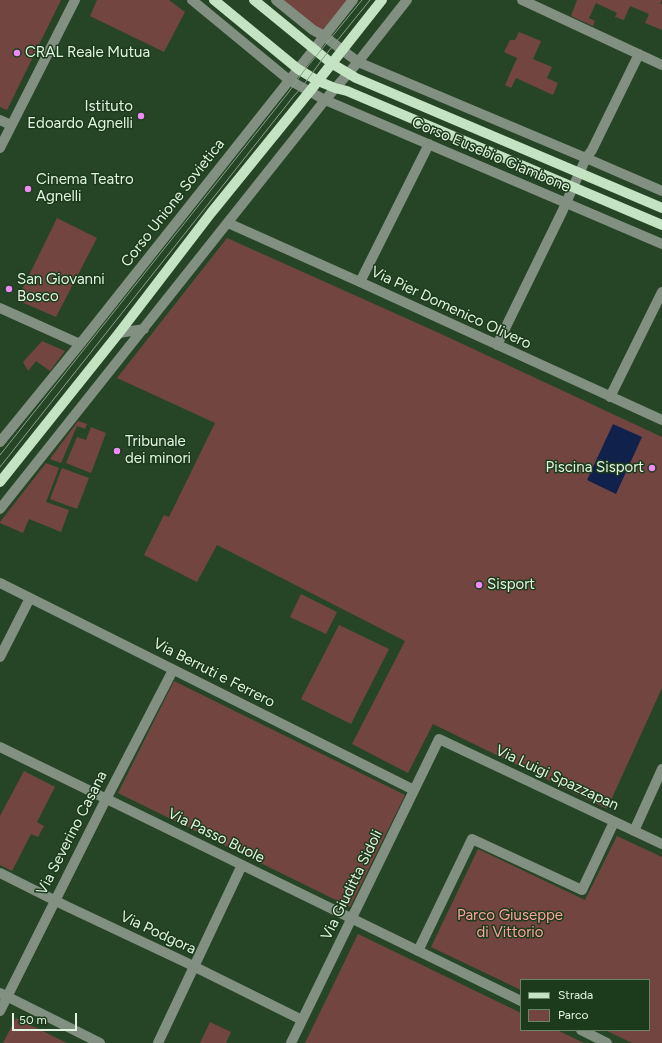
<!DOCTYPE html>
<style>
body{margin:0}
#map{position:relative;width:662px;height:1043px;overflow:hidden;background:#264527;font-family:Figtree,sans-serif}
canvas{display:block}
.legend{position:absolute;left:520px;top:979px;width:130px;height:52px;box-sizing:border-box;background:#1c3b1d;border:1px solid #6b856b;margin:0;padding:5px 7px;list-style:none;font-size:12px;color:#e2f4e1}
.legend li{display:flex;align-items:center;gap:8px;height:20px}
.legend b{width:20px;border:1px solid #6b856b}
.scale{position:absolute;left:12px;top:1013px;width:65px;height:18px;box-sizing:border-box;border:2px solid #e2f4e1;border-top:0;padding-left:5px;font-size:12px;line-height:14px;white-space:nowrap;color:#e2f4e1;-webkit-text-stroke:3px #1c3b1d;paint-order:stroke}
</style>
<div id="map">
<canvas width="662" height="1043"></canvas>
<ul class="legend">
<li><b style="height:5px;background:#c4e3c3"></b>Strada</li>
<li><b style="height:11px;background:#734541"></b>Parco</li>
</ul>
<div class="scale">50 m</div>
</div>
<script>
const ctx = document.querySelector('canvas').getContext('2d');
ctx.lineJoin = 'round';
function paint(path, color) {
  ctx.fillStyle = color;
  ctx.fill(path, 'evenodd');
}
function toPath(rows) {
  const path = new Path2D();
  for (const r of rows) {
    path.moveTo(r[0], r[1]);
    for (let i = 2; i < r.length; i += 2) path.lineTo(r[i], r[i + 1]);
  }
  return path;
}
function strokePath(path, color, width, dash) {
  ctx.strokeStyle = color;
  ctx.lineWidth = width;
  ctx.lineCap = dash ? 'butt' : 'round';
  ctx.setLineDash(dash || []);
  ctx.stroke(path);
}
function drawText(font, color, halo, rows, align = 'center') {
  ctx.font = font + ' Figtree,sans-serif';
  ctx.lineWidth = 3;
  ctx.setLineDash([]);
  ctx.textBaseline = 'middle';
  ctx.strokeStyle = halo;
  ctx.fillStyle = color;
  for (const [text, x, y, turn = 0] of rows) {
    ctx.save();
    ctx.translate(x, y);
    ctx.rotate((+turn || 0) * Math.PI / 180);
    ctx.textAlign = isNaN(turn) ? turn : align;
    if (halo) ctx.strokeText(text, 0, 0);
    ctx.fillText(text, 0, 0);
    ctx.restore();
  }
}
paint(toPath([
 [0,0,61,0,7,110,0,107],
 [97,0,169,0,185,12,164,52,90,16],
 [284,0,350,0,324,30,319,30],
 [577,0,662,0,660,4,662,4,662,30,645,23,649,14,630,6,624,20,615,17,617,13,596,3,589,18,595,21,593,26,571,16],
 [519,32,541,41,533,59,552,67,547,78,558,83,553,95,516,78,511,88,505,85,517,58,504,52,510,40,515,40],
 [57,218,97,238,56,317,17,300],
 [227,238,439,333,662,437,662,688,607,809,433,724,408,773,352,744,405,641,217,545,197,582,144,555,164,515,169,517,215,423,117,378],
 [42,341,65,351,50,371,36,361,28,371,23,362],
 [78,421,87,424,85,429,77,426,61,463,50,459],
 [91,427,106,433,91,473,66,463,77,437,86,440],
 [46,463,59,468,46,502,69,510,61,532,29,519,23,533,0,523,0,522],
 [62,468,89,478,77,509,50,499],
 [301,594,337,612,326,634,290,617],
 [339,625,389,649,351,724,301,699],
 [174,681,405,795,350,907,118,793],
 [24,771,55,787,37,822,44,826,38,837,31,834,12,871,0,865,0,816],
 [617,836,662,857,662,1043,632,1043,605,1030,649,1030,649,980,521,980,521,990,431,947,478,849,585,900],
 [358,934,521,1013,521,1030,557,1030,584,1043,305,1043],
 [16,1018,67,1043,3,1043],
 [210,1022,231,1032,226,1043,200,1043]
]), '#734541');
paint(toPath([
 [613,424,642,437,616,494,587,480]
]), '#10224b');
strokePath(toPath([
 [192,0,289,80,325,100,662,244],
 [276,0,313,30,324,36,358,62,586,158,662,191],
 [522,0,662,65],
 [0,120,11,125],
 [0,148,75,0],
 [228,223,360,282,662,420],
 [360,282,429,144],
 [0,308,80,344],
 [119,333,144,329],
 [497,345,562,212,586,158,592,150,639,54],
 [610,397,662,292],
 [0,442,80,344,353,0],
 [0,509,325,100,358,62,407,0],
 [0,583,414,790],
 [0,657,30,598],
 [0,747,521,1001],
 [634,831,662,769],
 [0,873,66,906,185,962,302,1020],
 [418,951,472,839,582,890,614,822],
 [0,993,100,1043],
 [0,1011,102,807,173,670],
 [581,1030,607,1043],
 [158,1043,242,865],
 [291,1043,439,739,662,844]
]), '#819080', 10);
strokePath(toPath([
 [214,0,298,69,318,81,335,88,347,91,662,225],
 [254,0,314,49,331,63,356,78,662,208],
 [0,482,119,333,211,213,310,91,382,0]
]), '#c4e3c3', 10);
strokePath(toPath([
 [0,455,288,93,303,72,362,0],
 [0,467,293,97,302,87,324,57,370,0]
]), '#89a188', 1);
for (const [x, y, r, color] of [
 [17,53,4,"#ef8bf7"],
 [141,116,4,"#ef8bf7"],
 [28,189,4,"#ef8bf7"],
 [9,289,4,"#ef8bf7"],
 [117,451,4,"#ef8bf7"],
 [652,468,4,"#ef8bf7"],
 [479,585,4,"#ef8bf7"]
]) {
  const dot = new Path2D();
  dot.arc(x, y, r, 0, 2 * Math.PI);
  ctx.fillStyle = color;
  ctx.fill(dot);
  strokePath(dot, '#1c3b1d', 1.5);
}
drawText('15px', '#e2f4e1', '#1c3b1d', [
 ["CRAL Reale Mutua",25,53],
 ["Istituto",133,107,"right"],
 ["Edoardo Agnelli",133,124,"right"],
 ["Cinema Teatro",36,180],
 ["Agnelli",36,197],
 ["San Giovanni",17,280],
 ["Bosco",17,297],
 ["Tribunale",125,442],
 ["dei minori",125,459],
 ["Piscina Sisport",644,468,"right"],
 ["Sisport",487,585]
], 'left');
drawText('15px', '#e2f4e1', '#1c3b1d', [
 ["Corso Eusebio Giambone",491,155,23],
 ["Corso Unione Sovietica",173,203,-52],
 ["Via Pier Domenico Olivero",451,308,25],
 ["Via Berruti e Ferrero",214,673,27],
 ["Via Luigi Spazzapan",557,778,25],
 ["Via Severino Casana",72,833,-63],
 ["Via Passo Buole",216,836,26],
 ["Via Giuditta Sidoli",352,885,-64],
 ["Via Podgora",158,933,25]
]);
drawText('15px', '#fea29b', '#1c3b1d', [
 ["Parco Giuseppe",510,916],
 ["di Vittorio",510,933]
]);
</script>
